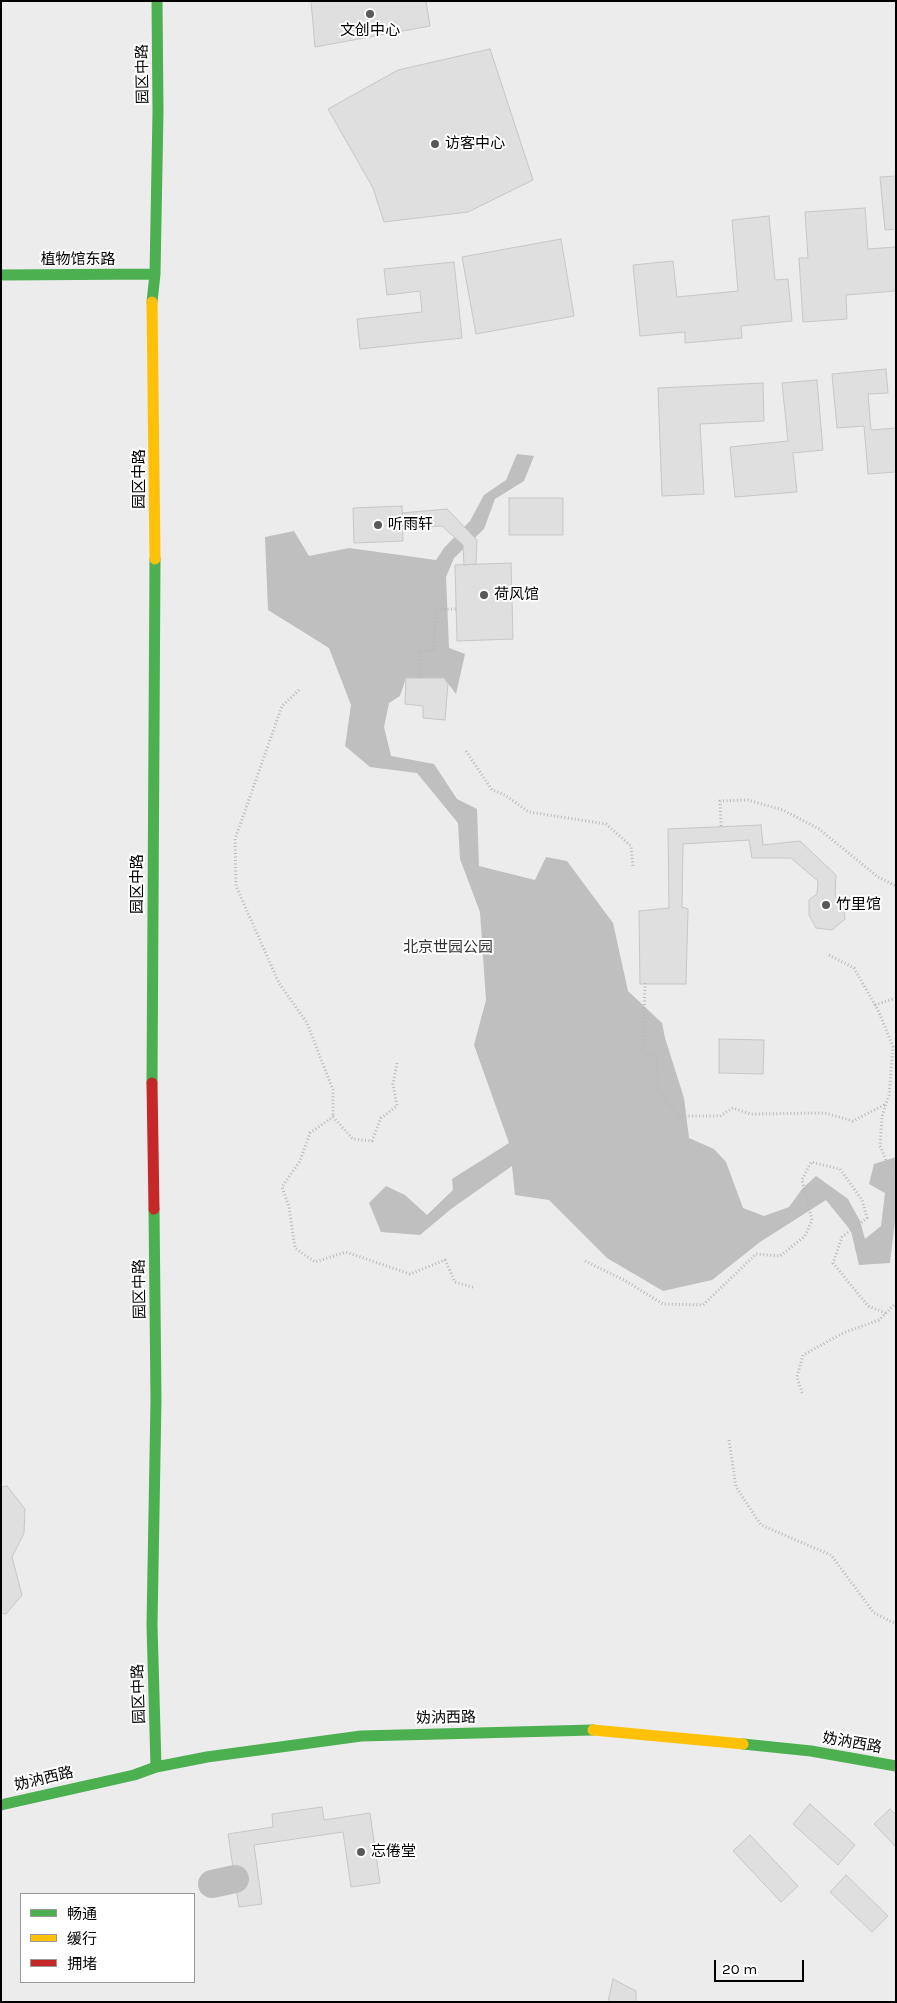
<!DOCTYPE html>
<meta charset="utf-8">
<style>
body{margin:0}
#map{position:relative;width:897px;height:2003px;overflow:hidden;background:#fff;font-family:Karla,"Noto Sans SC",sans-serif}
canvas{display:block}
.frame{position:absolute;inset:0;border:2px solid #000;pointer-events:none}
.legend{position:absolute;left:20px;top:1893px;width:175px;height:90px;box-sizing:border-box;background:#fff;border:1px solid #999;margin:0;padding:6px 9px;list-style:none;font-size:15px;color:#000}
.legend li{display:flex;align-items:center;gap:10px;height:25px}
.legend b{width:25px;border:1px solid #999}
.scale{position:absolute;left:714px;top:1960px;width:90px;height:22px;box-sizing:border-box;border:2px solid #000;border-top:0;padding-left:6px;font-size:15px;line-height:18px;white-space:nowrap;color:#000;-webkit-text-stroke:4px #fff;paint-order:stroke}
</style>
<div id="map">
<canvas width="897" height="2003"></canvas>
<div class="frame"></div>
<ul class="legend">
<li><b style="height:6px;background:#4caf50"></b>畅通</li>
<li><b style="height:6px;background:#ffc107"></b>缓行</li>
<li><b style="height:6px;background:#c62828"></b>拥堵</li>
</ul>
<div class="scale">20 m</div>
</div>
<script>
const ctx = document.querySelector('canvas').getContext('2d');
ctx.lineJoin = 'round';
function paint(path, color) {
  ctx.fillStyle = color;
  ctx.fill(path, 'evenodd');
}
function toPath(rows) {
  const path = new Path2D();
  for (const r of rows) {
    path.moveTo(r[0], r[1]);
    for (let i = 2; i < r.length; i += 2) path.lineTo(r[i], r[i + 1]);
  }
  return path;
}
function strokePath(path, color, width, dash) {
  ctx.strokeStyle = color;
  ctx.lineWidth = width;
  ctx.lineCap = dash ? 'butt' : 'round';
  ctx.setLineDash(dash || []);
  ctx.stroke(path);
}
function drawText(font, color, halo, rows, align = 'center') {
  ctx.font = font + ' Karla,"Noto Sans SC",sans-serif';
  ctx.lineWidth = 4;
  ctx.setLineDash([]);
  ctx.textBaseline = 'middle';
  ctx.strokeStyle = halo;
  ctx.fillStyle = color;
  for (const [text, x, y, turn = 0] of rows) {
    ctx.save();
    ctx.translate(x, y);
    ctx.rotate((+turn || 0) * Math.PI / 180);
    ctx.textAlign = isNaN(turn) ? turn : align;
    if (halo) ctx.strokeText(text, 0, 0);
    ctx.fillText(text, 0, 0);
    ctx.restore();
  }
}
paint(toPath([
 [1,1,896,1,896,2002,1,2002],
 [21,1894,194,1894,194,1982,21,1982]
]), '#ececec');
paint(toPath([
 [517,454,534,456,524,481,495,499,484,529,454,558,446,577,449,648,465,654,456,694,444,678,406,678,400,696,389,703,384,727,391,756,434,764,457,799,477,809,479,866,535,880,546,857,567,861,613,923,628,991,662,1023,665,1038,684,1098,689,1138,714,1149,726,1162,743,1208,764,1216,789,1207,802,1189,816,1176,848,1199,860,1221,865,1239,881,1226,885,1193,869,1184,874,1164,896,1157,896,1212,890,1263,859,1265,851,1231,826,1200,760,1242,712,1280,663,1291,607,1258,549,1200,515,1195,512,1166,451,1209,420,1235,381,1232,369,1203,386,1186,405,1195,427,1215,453,1190,452,1179,509,1143,474,1045,486,1000,480,912,460,859,458,823,417,773,370,767,345,746,351,705,329,648,268,610,265,537,294,531,309,556,349,548,436,560,444,548,470,521,484,495,506,480]
]), '#bfbfbf');
const building = toPath([
 [311,1,426,1,430,26,315,47,311,1],
 [490,49,533,180,468,212,384,222,373,188,328,109,398,70,490,49],
 [896,176,896,229,885,230,880,177,896,176],
 [865,208,868,249,896,247,896,291,846,295,847,319,803,322,799,258,808,258,805,212,865,208],
 [769,216,775,280,788,279,792,321,741,326,742,338,685,343,685,332,640,336,633,265,673,261,677,297,738,291,732,220,769,216],
 [561,239,574,316,476,334,462,257,561,239],
 [454,262,462,338,360,349,357,319,422,312,420,291,387,295,384,269,454,262],
 [886,369,888,393,868,394,871,430,896,428,896,472,868,474,864,426,837,428,832,374,886,369],
 [817,380,823,450,793,453,797,492,735,497,730,447,788,441,782,383,817,380],
 [763,383,764,421,700,424,704,494,662,496,658,388,763,383],
 [509,498,563,498,563,535,509,535,509,498],
 [402,506,403,541,354,543,353,508,402,506],
 [447,509,477,540,476,564,464,565,463,545,442,526,402,527,402,513,447,509],
 [511,563,513,639,457,641,455,565,511,563],
 [406,678,444,678,448,684,445,720,423,718,423,706,405,704,406,678],
 [761,825,763,845,800,841,836,875,835,896,843,903,845,919,832,930,816,928,809,915,809,900,817,894,818,881,791,858,752,858,749,840,683,844,682,907,688,909,686,984,640,984,639,911,669,908,668,829,761,825],
 [719,1039,764,1040,763,1074,719,1073,719,1039],
 [7,1486,25,1509,24,1533,12,1557,22,1595,6,1614,1,1613,1,1487,7,1486],
 [810,1804,855,1845,838,1865,793,1824,810,1804],
 [322,1807,324,1820,370,1813,380,1883,351,1887,343,1832,254,1845,262,1904,239,1907,228,1834,273,1827,272,1814,322,1807],
 [890,1809,896,1815,896,1847,874,1824,890,1809],
 [750,1835,798,1886,781,1902,733,1851,750,1835],
 [846,1875,888,1916,872,1932,830,1892,846,1875],
 [613,1979,636,1991,636,2002,608,2002,613,1979]
]);
paint(building, '#dfdfdf');
strokePath(building, '#c7c7c7', 1);
strokePath(toPath([
 [420,678,420,651,434,651,435,610,456,609],
 [299,690,282,706,235,839,236,886,279,983,307,1023,333,1090,333,1117],
 [466,751,492,790,505,795,529,812,606,824,631,846,633,868],
 [721,826,720,801,748,800,783,810,819,829,878,877,896,886],
 [829,955,854,968,878,1010,893,1047,889,1095,882,1116,880,1146,886,1160,896,1173],
 [645,983,643,1052,657,1056,657,1089,679,1116,720,1116,733,1108,750,1114,825,1113,853,1121,886,1104],
 [875,1005,896,998],
 [397,1063,393,1084,397,1106,381,1118,372,1141,353,1139,333,1117,310,1133,300,1161,282,1187,289,1207,295,1248,315,1262,346,1252,410,1274,445,1260,455,1282,475,1288],
 [585,1261,624,1280,663,1304,703,1305,756,1254,780,1256,805,1236,812,1220,802,1180,811,1162,840,1169,862,1200,867,1218,842,1237,833,1263,868,1306,888,1314],
 [802,1393,797,1377,803,1355,843,1333,879,1320,896,1303],
 [729,1440,736,1487,761,1525,831,1555,874,1613,896,1624]
]), '#b9b9b9', 3, [1, 2.5]);
strokePath(toPath([
 [212,1884,235,1879]
]), '#bebebe', 28);
strokePath(toPath([
 [1,275,155,274],
 [152,302,155,274,158,112,157,1],
 [152,1083,155,559],
 [154,1209,156,1400,152,1625,156,1767],
 [743,1744,811,1751,896,1766],
 [1,1805,134,1775,156,1767,207,1757,361,1736,593,1730]
]), '#4caf50', 11);
strokePath(toPath([
 [152,302,155,559],
 [593,1730,743,1744]
]), '#ffc107', 11);
strokePath(toPath([
 [152,1083,154,1209]
]), '#c62828', 11);
for (const [x, y, r, color] of [
 [370,14,5,"#595959"],
 [435,144,5,"#595959"],
 [378,525,5,"#595959"],
 [484,595,5,"#595959"],
 [826,905,5,"#595959"],
 [361,1852,5,"#595959"]
]) {
  const dot = new Path2D();
  dot.arc(x, y, r, 0, 2 * Math.PI);
  ctx.fillStyle = color;
  ctx.fill(dot);
  strokePath(dot, '#fff', 2);
}
drawText('15px', '#000', '#fff', [
 ["文创中心",370,31,"center"],
 ["访客中心",445,144],
 ["听雨轩",388,525],
 ["荷风馆",494,595],
 ["竹里馆",836,905],
 ["忘倦堂",371,1852]
], 'left');
drawText('15px', '#000', '#fff', [
 ["园区中路",143,74,-91],
 ["植物馆东路",78,260],
 ["园区中路",140,479,-90],
 ["园区中路",138,884,-90],
 ["园区中路",140,1289,-91],
 ["园区中路",139,1694,-92],
 ["妫汭西路",446,1718,-1],
 ["妫汭西路",852,1743,10],
 ["妫汭西路",44,1779,-13]
]);
drawText('15px', '#333', '#fff', [
 ["北京世园公园",448,948]
]);
</script>
